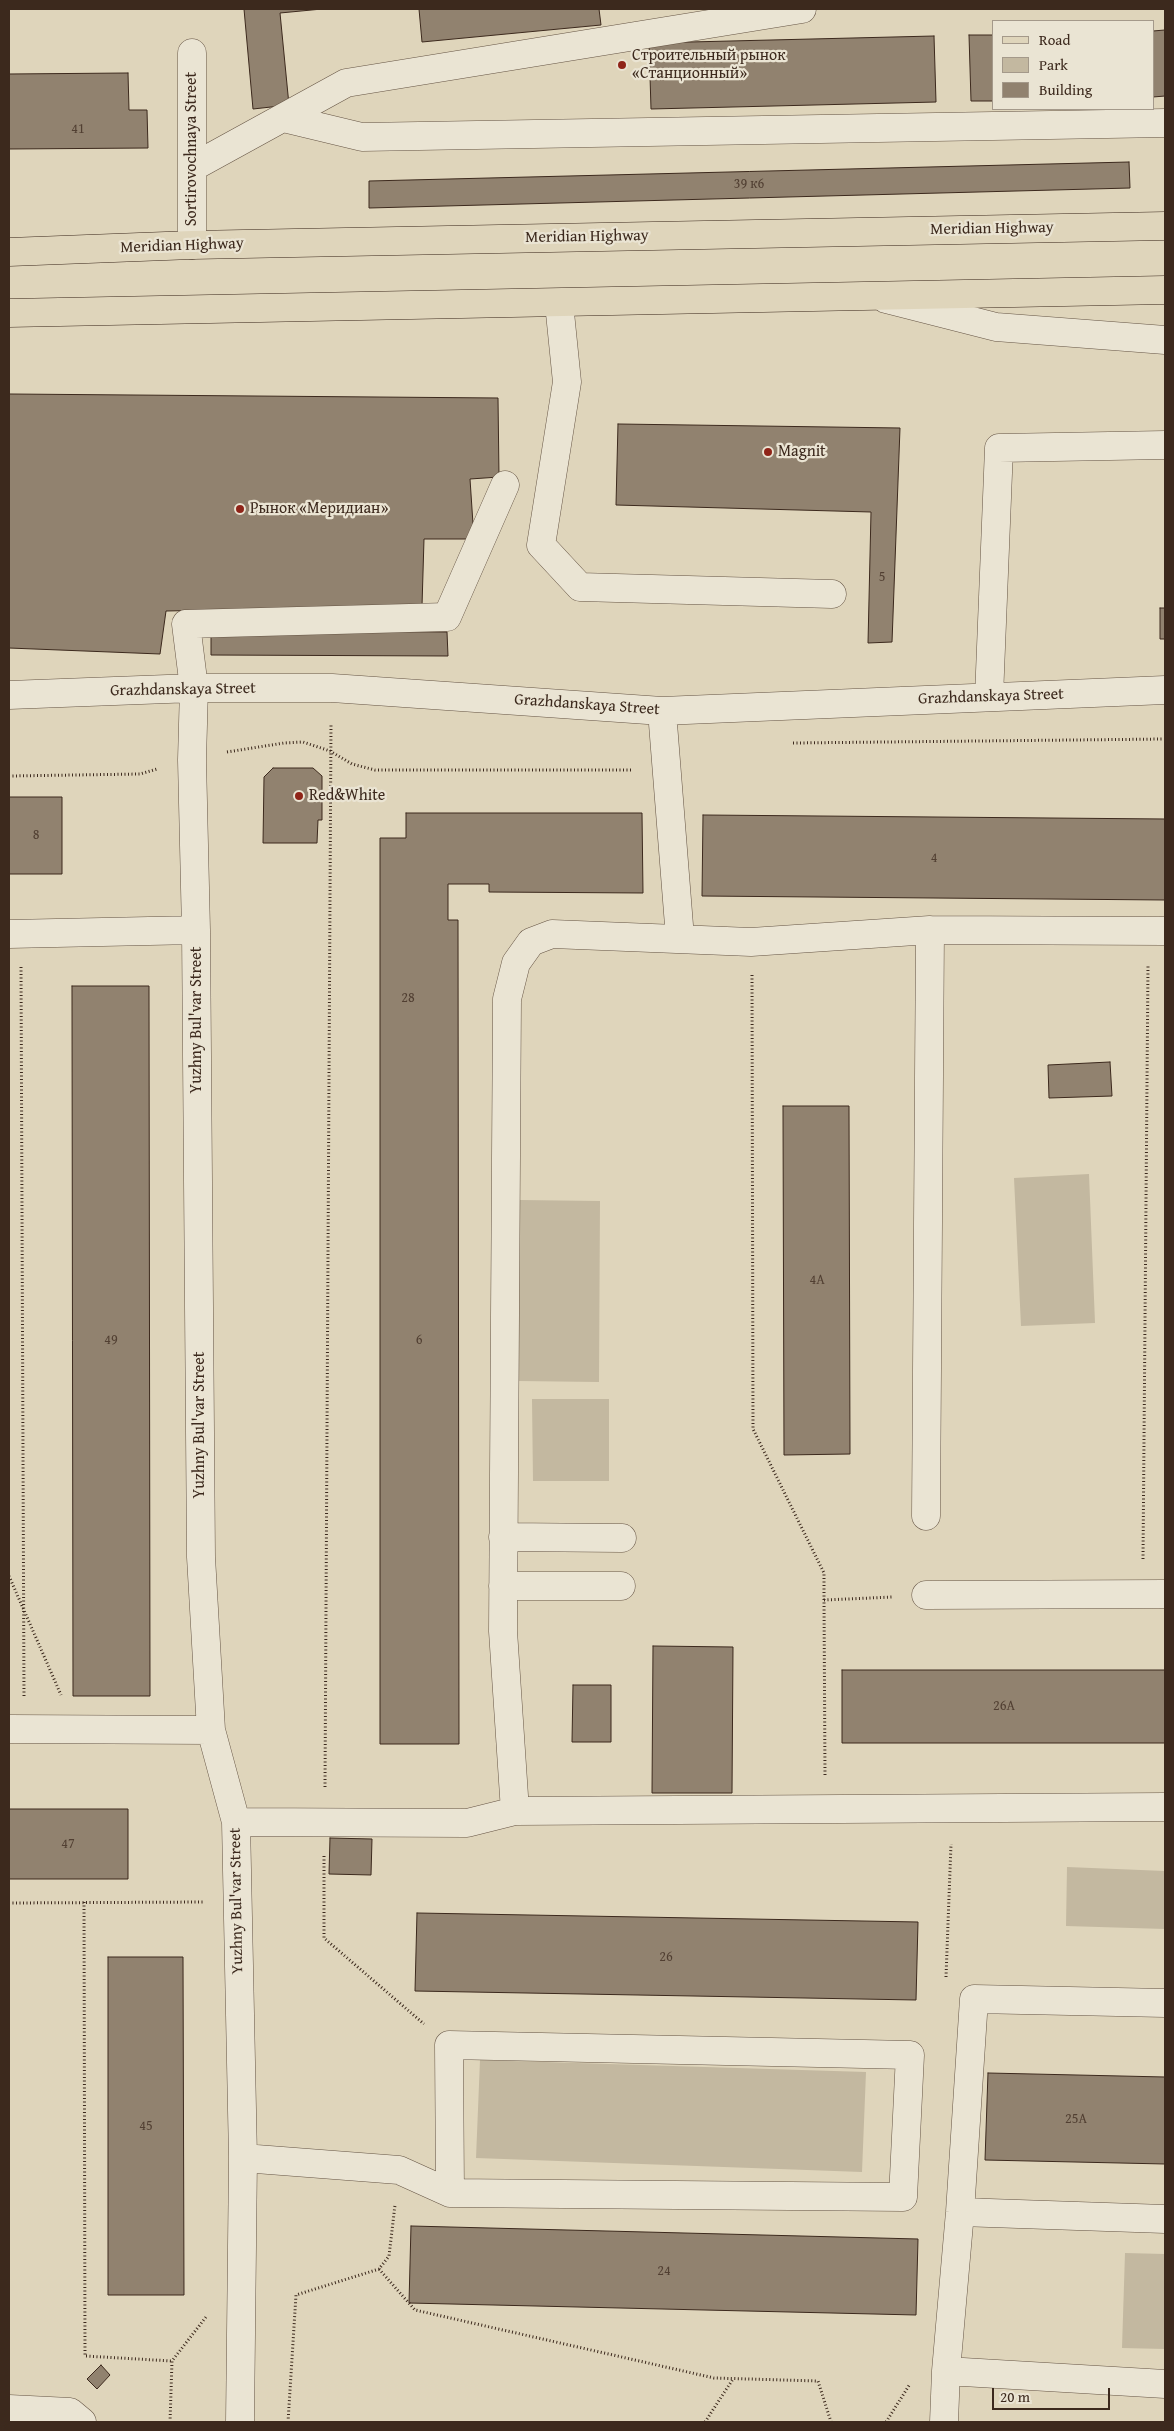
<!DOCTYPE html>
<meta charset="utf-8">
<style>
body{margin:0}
#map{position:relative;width:1174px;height:2431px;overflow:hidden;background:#dfd5bb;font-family:"Gentium Book Plus",serif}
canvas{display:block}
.frame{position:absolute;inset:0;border:10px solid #3c291d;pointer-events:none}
.legend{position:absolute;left:992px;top:20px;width:162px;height:90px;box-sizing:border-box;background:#eae4d3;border:1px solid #a4998a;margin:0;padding:6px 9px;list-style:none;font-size:15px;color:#3c291d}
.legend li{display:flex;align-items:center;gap:10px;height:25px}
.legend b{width:25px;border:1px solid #a4998a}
.scale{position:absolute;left:992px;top:2388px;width:118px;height:22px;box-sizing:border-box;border:2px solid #3c291d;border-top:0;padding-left:6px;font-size:15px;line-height:18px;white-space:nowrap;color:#3c291d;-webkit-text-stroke:4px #eae4d3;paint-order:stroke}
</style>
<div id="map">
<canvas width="1174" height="2431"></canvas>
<div class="frame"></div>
<ul class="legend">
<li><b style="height:6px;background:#dfd5bb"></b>Road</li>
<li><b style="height:14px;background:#c3b8a0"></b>Park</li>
<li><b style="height:14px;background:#91826f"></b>Building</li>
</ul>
<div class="scale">20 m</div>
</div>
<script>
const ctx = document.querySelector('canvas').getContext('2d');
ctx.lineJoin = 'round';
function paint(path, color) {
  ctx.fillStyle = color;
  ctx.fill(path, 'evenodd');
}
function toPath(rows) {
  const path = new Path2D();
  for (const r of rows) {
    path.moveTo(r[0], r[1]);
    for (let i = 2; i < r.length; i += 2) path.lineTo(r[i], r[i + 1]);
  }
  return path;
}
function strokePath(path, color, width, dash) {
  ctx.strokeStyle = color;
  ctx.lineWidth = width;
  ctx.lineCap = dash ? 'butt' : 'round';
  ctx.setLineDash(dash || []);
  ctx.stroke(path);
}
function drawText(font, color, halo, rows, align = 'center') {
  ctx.font = font + ' "Gentium Book Plus",serif';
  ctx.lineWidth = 4.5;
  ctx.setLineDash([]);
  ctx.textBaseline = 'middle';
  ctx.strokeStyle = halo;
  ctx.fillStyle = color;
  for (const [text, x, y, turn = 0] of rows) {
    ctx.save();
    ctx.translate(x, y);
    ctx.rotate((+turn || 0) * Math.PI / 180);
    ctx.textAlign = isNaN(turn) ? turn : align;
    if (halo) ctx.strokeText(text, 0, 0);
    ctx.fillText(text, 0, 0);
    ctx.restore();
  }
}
paint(toPath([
 [1089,1174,1095,1323,1021,1326,1014,1178],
 [520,1200,600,1201,599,1382,518,1381],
 [532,1399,609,1399,609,1481,533,1481],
 [1067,1867,1165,1871,1165,1929,1066,1926],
 [480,2060,866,2072,862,2172,476,2158],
 [1125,2253,1165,2254,1165,2349,1122,2348]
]), '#c3b8a0');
const building = toPath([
 [244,9,322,9,280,13,289,105,253,109,244,9],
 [419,9,599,9,601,25,422,42,419,9],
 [1165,30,1165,96,1153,97,1153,31,1165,30],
 [969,35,993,35,993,101,971,101,969,35],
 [934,36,936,102,651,109,649,43,934,36],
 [128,73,129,110,147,110,148,148,9,149,9,74,128,73],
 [1129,162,1130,188,369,208,369,181,1129,162],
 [9,394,498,398,499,477,470,479,474,539,424,539,422,606,166,611,160,654,9,648,9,394],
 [618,424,900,428,892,642,868,643,871,512,616,505,618,424],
 [1160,608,1165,608,1165,639,1160,639,1160,608],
 [211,630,447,632,448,656,211,655,211,630],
 [273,768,313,768,322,776,322,820,318,820,317,843,263,843,264,777,273,768],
 [9,797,62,797,62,874,9,874,9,797],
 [406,813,642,813,643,893,489,892,489,884,448,884,448,920,458,920,459,1744,380,1744,380,838,406,838,406,813],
 [703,815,1165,819,1165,900,702,896,703,815],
 [72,986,149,986,150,1696,73,1696,72,986],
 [1110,1062,1112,1096,1049,1098,1048,1065,1110,1062],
 [783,1106,849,1106,850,1454,784,1455,783,1106],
 [653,1646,733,1647,732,1793,652,1793,653,1646],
 [842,1670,1165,1670,1165,1743,842,1743,842,1670],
 [573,1685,611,1685,611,1742,572,1742,573,1685],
 [9,1809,128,1809,128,1879,9,1879,9,1809],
 [330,1838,372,1839,371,1875,329,1874,330,1838],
 [417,1913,918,1922,916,2000,415,1991,417,1913],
 [108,1957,183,1957,184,2295,108,2295,108,1957],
 [988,2073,1165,2077,1165,2164,985,2160,988,2073],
 [411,2226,918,2239,916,2315,409,2303,411,2226],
 [101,2365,110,2375,97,2389,87,2379,101,2365]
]);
paint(building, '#91826f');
strokePath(building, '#3c291d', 1);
const minor = toPath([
 [192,53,192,245],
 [283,118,362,137,1165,123],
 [193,167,346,83,802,9],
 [886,299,996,327,1165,340],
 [559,303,567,382,541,545,580,587,832,594],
 [9,695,194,688,332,688,662,711,1165,690],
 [989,697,999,448,1165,445],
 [662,711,680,938],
 [9,934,196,930],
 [926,1516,930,930],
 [503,1537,622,1538],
 [503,1586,621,1586],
 [926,1595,1165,1594],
 [9,1729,211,1730],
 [515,1811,503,1631,507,999,516,963,531,942,552,934,751,942,930,930,1165,931],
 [236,1822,467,1823,515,1811,1165,1807],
 [243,2158,399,2170,450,2193,903,2197,910,2055,449,2045,450,2193],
 [960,2212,1165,2219],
 [946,2371,1165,2384],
 [9,2409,70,2412,82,2422],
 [240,2422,243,2158,236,1822,211,1730,201,1557,196,930,192,760,194,688,186,624,447,617,505,485],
 [944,2422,946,2371,960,2212,974,1999,1165,2003]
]);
const major = toPath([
 [9,252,192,245,1165,226],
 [9,313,1165,290]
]);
strokePath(minor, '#655444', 29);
strokePath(major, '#3c291d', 29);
strokePath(toPath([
 [793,743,1165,739],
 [227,752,284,743,303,742,330,751,352,764,375,770,631,770],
 [9,776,140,774,157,769],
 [21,967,24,1696],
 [752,975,753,1429,824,1573,824,1600],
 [1143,1559,1148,965],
 [9,1576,61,1695],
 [825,1775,824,1600,893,1597],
 [325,1787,331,723],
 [324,1856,324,1938,424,2024],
 [84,1902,85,2356,172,2361],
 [9,1903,205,1902],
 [946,1977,951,1844],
 [379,2269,415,2310,714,2378,818,2381,831,2422],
 [170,2422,172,2361,206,2317],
 [288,2422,296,2295,379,2269,389,2256,395,2205],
 [705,2422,733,2379],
 [886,2422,910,2384]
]), '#3c291d', 3, [1, 2.5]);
strokePath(minor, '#eae4d3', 28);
strokePath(major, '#dfd5bb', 28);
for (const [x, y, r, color] of [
 [622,65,5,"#8f2418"],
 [768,452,5,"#8f2418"],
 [240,509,5,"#8f2418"],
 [299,796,5,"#8f2418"]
]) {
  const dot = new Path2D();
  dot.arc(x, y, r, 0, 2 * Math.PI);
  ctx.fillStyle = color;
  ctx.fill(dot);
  strokePath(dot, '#eae4d3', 2);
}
drawText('14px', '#513f32', null, [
 ["41",78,129],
 ["39 к6",749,184],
 ["5",882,577],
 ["8",36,835],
 ["4",934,858],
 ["28",408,998],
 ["4А",817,1280],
 ["49",111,1340],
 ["6",419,1340],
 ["26А",1004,1706],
 ["47",68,1844],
 ["26",666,1957],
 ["25А",1076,2119],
 ["45",146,2126],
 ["24",664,2271]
]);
drawText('16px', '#3c291d', '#eae4d3', [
 ["Строительный рынок",632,56],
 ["«Станционный»",632,74],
 ["Magnit",778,452],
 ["Рынок «Меридиан»",250,509],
 ["Red&White",309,796]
], 'left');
drawText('16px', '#3c291d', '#eae4d3', [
 ["Sortirovochnaya Street",192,149,-90],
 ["Meridian Highway",992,229,-1],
 ["Meridian Highway",587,237,-1],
 ["Meridian Highway",182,246,-2],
 ["Grazhdanskaya Street",183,690,-1],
 ["Grazhdanskaya Street",991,697,-2],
 ["Grazhdanskaya Street",587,705,4],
 ["Yuzhny Bul'var Street",197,1020,-90],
 ["Yuzhny Bul'var Street",200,1425,-90],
 ["Yuzhny Bul'var Street",237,1901,-91]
]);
</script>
